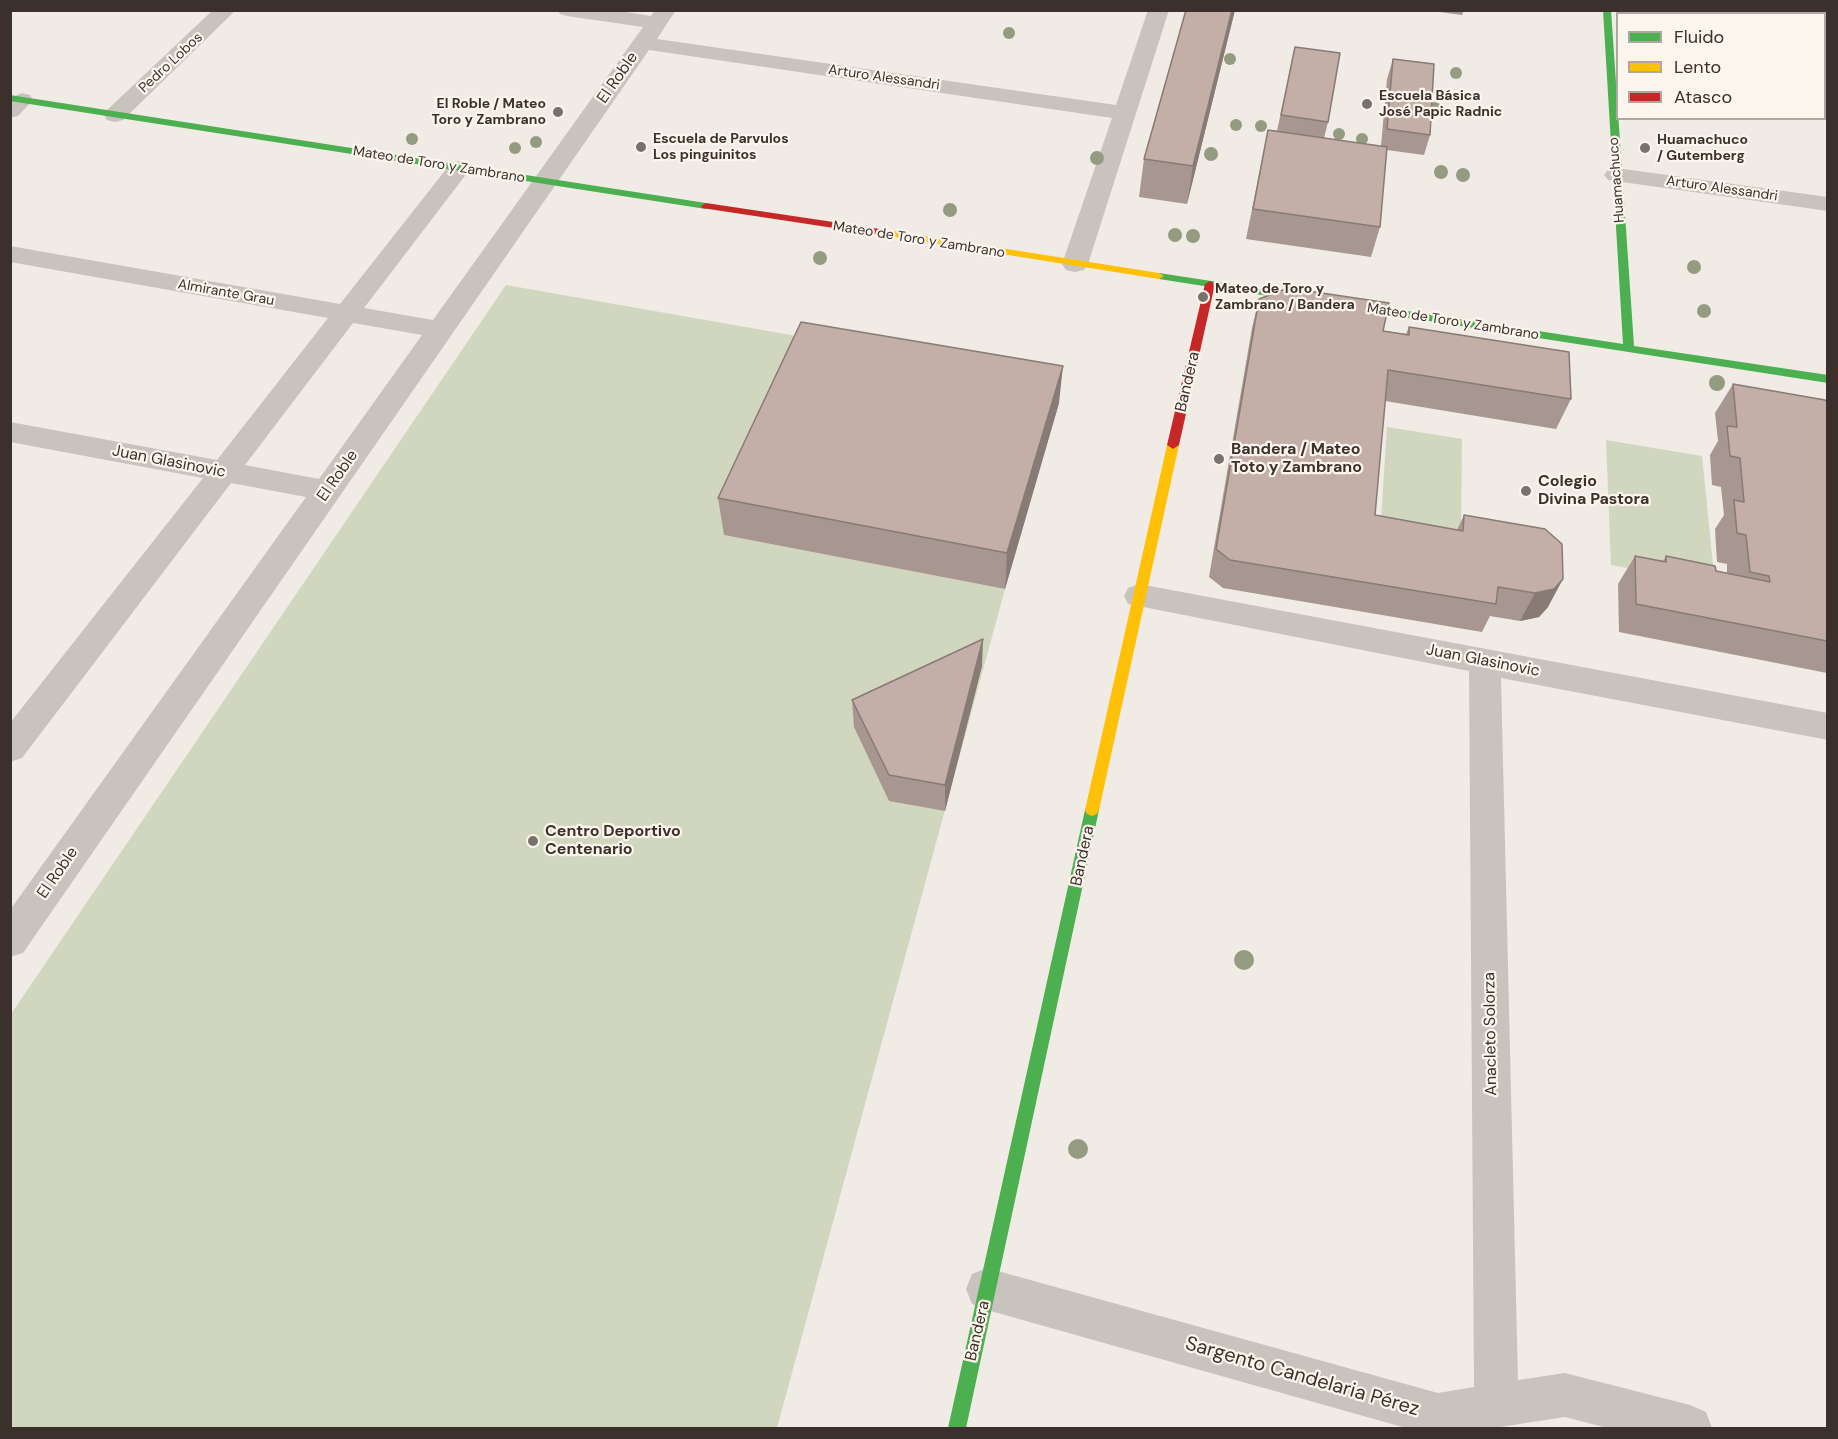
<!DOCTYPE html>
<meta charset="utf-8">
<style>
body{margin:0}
#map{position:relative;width:1838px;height:1439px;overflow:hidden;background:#f0ebe5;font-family:"DM Sans",sans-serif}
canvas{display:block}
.frame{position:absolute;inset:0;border:12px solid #3b302b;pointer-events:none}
.legend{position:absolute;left:1616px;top:12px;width:210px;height:108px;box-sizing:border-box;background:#fbf5ee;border:2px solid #aea6a0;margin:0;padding:8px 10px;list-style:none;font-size:18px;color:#3b302b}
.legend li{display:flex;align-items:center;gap:12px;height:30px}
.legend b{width:30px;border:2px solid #aea6a0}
</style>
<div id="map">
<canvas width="1838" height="1439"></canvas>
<div class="frame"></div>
<ul class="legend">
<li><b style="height:8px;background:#4caf50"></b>Fluido</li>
<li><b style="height:8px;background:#ffc107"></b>Lento</li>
<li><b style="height:8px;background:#c62828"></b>Atasco</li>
</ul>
</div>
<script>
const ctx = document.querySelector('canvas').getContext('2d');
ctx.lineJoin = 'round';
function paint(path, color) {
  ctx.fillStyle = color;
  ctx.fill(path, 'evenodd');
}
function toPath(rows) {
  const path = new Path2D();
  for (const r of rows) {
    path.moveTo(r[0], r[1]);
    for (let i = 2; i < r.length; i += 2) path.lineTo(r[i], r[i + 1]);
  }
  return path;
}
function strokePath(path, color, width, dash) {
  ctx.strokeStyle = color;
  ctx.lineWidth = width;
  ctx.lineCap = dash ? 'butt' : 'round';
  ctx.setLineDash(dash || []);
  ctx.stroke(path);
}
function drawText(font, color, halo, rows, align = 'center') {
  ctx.font = font + ' "DM Sans",sans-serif';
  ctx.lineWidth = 4.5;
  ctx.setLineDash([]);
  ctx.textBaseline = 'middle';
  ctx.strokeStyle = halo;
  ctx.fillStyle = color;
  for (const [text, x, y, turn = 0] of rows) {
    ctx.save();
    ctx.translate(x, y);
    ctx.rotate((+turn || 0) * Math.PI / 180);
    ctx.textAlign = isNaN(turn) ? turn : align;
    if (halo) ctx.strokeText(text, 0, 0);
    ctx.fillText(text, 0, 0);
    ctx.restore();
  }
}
paint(toPath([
 [506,285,808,338,724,535,1005,589,777,1428,11,1428,11,1014],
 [1387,427,1462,439,1461,533,1381,520],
 [1606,440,1702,456,1715,584,1611,565]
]), '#d1d6bf');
paint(toPath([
 [213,10,236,10,123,120,115,122,107,120,104,115,107,110,213,10],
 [557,10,614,10,651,16,655,10,676,10,657,39,1116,105,1148,10,1169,10,1088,264,1084,270,1075,272,1066,270,1062,264,1112,118,649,50,23,953,10,957,10,910,306,497,231,483,22,758,10,762,10,723,203,478,10,442,10,422,217,460,328,318,10,262,10,246,340,304,451,163,459,161,467,163,471,168,364,308,433,320,643,27,567,16,560,14,557,10],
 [353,323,422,335,319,479,245,465,353,323],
 [1824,72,1828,73,1828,87,1824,86,1824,72],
 [22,93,30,95,33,100,18,116,10,118,10,98,22,93],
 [1616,168,1828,197,1828,211,1608,180,1604,175,1608,170,1616,168],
 [1139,584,1828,713,1828,740,1501,678,1518,1380,1565,1373,1690,1405,1706,1412,1712,1428,1607,1428,1565,1417,1494,1428,1406,1428,987,1310,972,1304,966,1289,972,1274,987,1268,1438,1393,1474,1387,1469,671,1128,604,1124,596,1128,588,1139,584]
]), '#c9c3be');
paint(toPath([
 [1603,10,1611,10,1634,346,1828,375,1828,383,1159,279,1154,276,1159,273,1623,344,1603,10],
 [10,95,706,203,711,206,706,209,10,101,10,95],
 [1092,804,1097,806,1099,810,966,1428,948,1428,1085,810,1087,806,1092,804]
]), '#4caf50');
paint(toPath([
 [880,229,1159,273,1164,276,1159,279,876,234,875,232,880,229],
 [1173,441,1179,445,1099,810,1097,814,1092,816,1087,814,1085,810,1167,445,1173,441]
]), '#ffc107');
paint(toPath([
 [706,203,880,229,885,232,880,235,702,208,701,206,706,203],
 [1210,281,1215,284,1179,445,1173,449,1167,445,1205,284,1210,281]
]), '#c62828');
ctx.fillStyle = '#959b80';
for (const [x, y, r] of [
 [1009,33,6],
 [1230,59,6],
 [1456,73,6],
 [1435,108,6],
 [1236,125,6],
 [1261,126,6],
 [1339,134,6],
 [412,139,6],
 [1362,139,6],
 [536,142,6],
 [515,148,6],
 [1211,154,7],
 [1097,158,7],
 [1441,172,7],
 [1463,175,7],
 [950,210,7],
 [1175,235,7],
 [1193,236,7],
 [820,258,7],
 [1694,267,7],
 [1704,311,7],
 [1717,383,8],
 [1244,960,10],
 [1078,1149,10]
]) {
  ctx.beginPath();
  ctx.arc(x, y, r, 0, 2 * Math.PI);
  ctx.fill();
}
paint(toPath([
 [1186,10,1235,10,1187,204,1139,197,1144,159],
 [1425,10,1464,10,1462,15],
 [1295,47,1328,122,1324,138,1381,146,1387,79,1393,59,1430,135,1424,155,1387,150,1380,227,1371,257,1246,239,1268,130,1277,131],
 [1259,299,1383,331,1406,334,1409,327,1571,399,1556,429,1385,401,1375,515,1457,530,1464,515,1548,607,1539,617,1520,621,1490,616,1482,632,1223,588,1209,577,1252,328],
 [1733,384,1827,402,1827,673,1619,632,1618,584,1635,556,1663,561,1666,556,1716,571,1727,574,1727,564,1717,562,1715,529,1724,515,1721,487,1712,485,1710,455,1718,441,1715,413],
 [1059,403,1005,589,724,535,718,498],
 [982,666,945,811,889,801,854,727,852,700]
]), '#a89690');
paint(toPath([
 [1232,10,1235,10,1187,204,1193,166],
 [1063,366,1059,403,1005,589,1007,553],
 [1563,579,1548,607,1539,617,1520,621,1535,593],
 [983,639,982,666,945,811,945,785]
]), '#887a75');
const building = toPath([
 [1186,10,1232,10,1193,166,1144,159,1186,10],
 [1295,47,1340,53,1328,122,1281,115,1295,47],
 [1393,59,1434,64,1430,135,1387,129,1393,59],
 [1268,130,1387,147,1380,227,1253,209,1268,130],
 [1288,288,1389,303,1383,331,1409,335,1409,327,1569,352,1571,399,1388,370,1375,515,1463,531,1464,515,1545,529,1562,544,1563,579,1554,589,1535,593,1498,587,1496,604,1230,560,1216,549,1259,299,1288,288],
 [801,322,1063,366,1007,553,718,498,801,322],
 [1733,384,1825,400,1827,402,1827,641,1636,604,1635,556,1666,562,1666,556,1715,566,1716,571,1770,582,1769,576,1750,572,1746,535,1737,533,1734,500,1744,502,1740,458,1730,456,1727,426,1737,427,1733,384],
 [983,639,945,785,889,775,852,700,983,639]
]);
paint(building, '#c3afa7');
strokePath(building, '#887a75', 1.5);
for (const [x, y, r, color] of [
 [1367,104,6,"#7a716c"],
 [558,112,6,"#7a716c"],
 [641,147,6,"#7a716c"],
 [1645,148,6,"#7a716c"],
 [1203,297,6,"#7a716c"],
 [1219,459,6,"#7a716c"],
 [1526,491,6,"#7a716c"],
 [533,841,6,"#7a716c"]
]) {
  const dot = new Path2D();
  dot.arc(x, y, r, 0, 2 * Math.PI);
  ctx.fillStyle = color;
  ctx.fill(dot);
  strokePath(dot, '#fbf5ee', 2);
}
drawText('14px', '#3b302b', '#fbf5ee', [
 ["Pedro Lobos",171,63,-43],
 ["Arturo Alessandri",884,78,8],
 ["Mateo de Toro y Zambrano",439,165,9],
 ["Huamachuco",1617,180,-94],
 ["Arturo Alessandri",1722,189,8],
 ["Mateo de Toro y Zambrano",919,240,9],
 ["Almirante Grau",226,293,10],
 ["Mateo de Toro y Zambrano",1453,322,9]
]);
drawText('bold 14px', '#3b302b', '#fbf5ee', [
 ["Escuela Básica",1379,96],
 ["José Papic Radnic",1379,112],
 ["El Roble / Mateo",546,104,"right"],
 ["Toro y Zambrano",546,120,"right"],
 ["Escuela de Parvulos",653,139],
 ["Los pinguinitos",653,155],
 ["Huamachuco",1657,140],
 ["/ Gutemberg",1657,156],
 ["Mateo de Toro y",1215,289],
 ["Zambrano / Bandera",1215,305]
], 'left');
drawText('16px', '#3b302b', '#fbf5ee', [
 ["El Roble",618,78,-55],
 ["Bandera",1188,382,-77],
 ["Juan Glasinovic",169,462,11],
 ["El Roble",338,476,-55],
 ["Juan Glasinovic",1483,661,11],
 ["Bandera",1083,856,-78],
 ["El Roble",58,873,-55],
 ["Anacleto Solorza",1491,1034,-91],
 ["Bandera",978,1331,-77]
]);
drawText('bold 16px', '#3b302b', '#fbf5ee', [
 ["Bandera / Mateo",1231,450],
 ["Toto y Zambrano",1231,468],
 ["Colegio",1538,482],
 ["Divina Pastora",1538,500],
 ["Centro Deportivo",545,832],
 ["Centenario",545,850]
], 'left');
drawText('20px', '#3b302b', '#fbf5ee', [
 ["Sargento Candelaria Pérez",1302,1377,16]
]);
</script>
